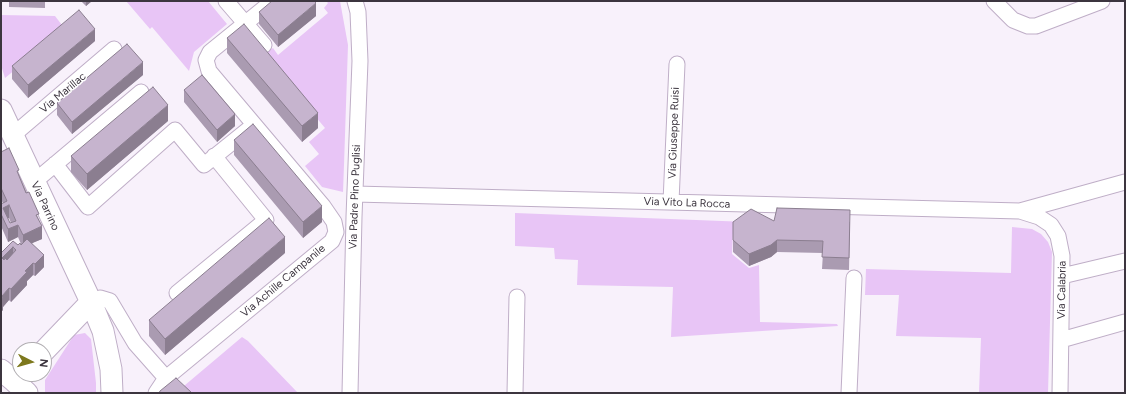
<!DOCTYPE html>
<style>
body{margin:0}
#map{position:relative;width:1126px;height:394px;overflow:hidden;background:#f8f1fb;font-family:Figtree,sans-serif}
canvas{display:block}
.frame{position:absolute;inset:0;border:2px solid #3c353f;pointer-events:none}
.north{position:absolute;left:12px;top:342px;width:40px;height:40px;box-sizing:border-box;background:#fff;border:1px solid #b1aeb2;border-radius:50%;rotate:96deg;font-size:11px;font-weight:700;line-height:16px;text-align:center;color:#3c353f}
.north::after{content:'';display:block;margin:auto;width:14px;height:18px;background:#7d781d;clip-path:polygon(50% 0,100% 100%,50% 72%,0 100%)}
</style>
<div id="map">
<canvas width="1126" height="394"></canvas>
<div class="frame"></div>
<div class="north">N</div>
</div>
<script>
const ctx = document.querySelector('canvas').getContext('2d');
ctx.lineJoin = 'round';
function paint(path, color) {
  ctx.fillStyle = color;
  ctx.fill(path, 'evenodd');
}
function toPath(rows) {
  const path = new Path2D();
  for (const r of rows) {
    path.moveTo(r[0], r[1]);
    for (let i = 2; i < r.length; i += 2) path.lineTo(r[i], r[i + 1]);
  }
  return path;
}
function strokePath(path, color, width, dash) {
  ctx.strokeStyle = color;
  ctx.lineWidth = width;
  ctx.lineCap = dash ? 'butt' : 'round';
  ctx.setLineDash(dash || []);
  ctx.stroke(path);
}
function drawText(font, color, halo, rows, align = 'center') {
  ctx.font = font + ' Figtree,sans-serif';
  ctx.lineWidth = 3;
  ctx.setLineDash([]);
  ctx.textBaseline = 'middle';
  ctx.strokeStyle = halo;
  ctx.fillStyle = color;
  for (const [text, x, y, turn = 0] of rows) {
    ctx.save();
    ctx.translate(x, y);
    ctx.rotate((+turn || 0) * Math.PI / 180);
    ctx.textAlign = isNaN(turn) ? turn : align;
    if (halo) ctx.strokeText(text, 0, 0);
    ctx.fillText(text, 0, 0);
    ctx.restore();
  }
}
paint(toPath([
 [126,1,208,1,227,24,194,52,189,71,152,27,150,29],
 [326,1,340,1,348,45,344,165,343,192,322,187,305,166,319,154,309,142,325,128,264,55,273,48,278,55,328,13,324,8,328,3],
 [1,15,55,16,65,29,5,78,1,65],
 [515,213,748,222,733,233,732,254,749,268,759,265,760,322,837,324,838,326,671,337,673,287,577,285,578,260,555,259,554,248,515,246],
 [1012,227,1032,229,1041,234,1048,242,1052,252,1048,393,979,393,981,338,896,336,899,295,865,295,866,269,1011,273],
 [85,333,91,339,96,383,96,393,45,393,45,380,74,335],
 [242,337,248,341,298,393,180,393,178,391]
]), '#e8c5f6');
const street = toPath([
 [226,1,264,45],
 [994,1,1013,20,1028,26,1036,26,1102,1],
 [12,136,114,49],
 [55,164,88,207,175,130,204,165,250,128],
 [34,182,141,92],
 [355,194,1020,211,1039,217,1051,225,1058,236,1062,256,1060,393],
 [671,202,677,64],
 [1020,211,1125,182],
 [1062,276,1125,261],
 [177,293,266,220,214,156],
 [91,302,100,298,110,301,135,343,166,378],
 [1061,340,1125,322],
 [156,393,166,378,332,241,336,232,334,222,323,206,209,71,206,60,210,52,273,1],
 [350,393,354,217,360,61,358,12,355,1],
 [515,393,517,297],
 [849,393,854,278]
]);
const secondary = toPath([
 [1,110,91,302,103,331,111,369,112,393],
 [44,351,91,302],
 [1,370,14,381,27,393]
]);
strokePath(street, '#bfaec7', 17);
strokePath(secondary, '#bfaec7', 23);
strokePath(street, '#fff', 15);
strokePath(secondary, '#fff', 21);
paint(toPath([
 [9,1,45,1,45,8,9,7],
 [81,1,92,1,86,6],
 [259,12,316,16,278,47,259,24],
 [227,38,318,128,302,142,227,53],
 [95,41,28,98,12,79,12,66],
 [143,75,72,134,57,115,57,103],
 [184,90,235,126,217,142,184,102],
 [168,121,87,190,71,172,71,156],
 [234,140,322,222,303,238,234,155],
 [1,152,19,175,39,220,42,239,32,243,44,267,35,276,33,275,27,281,27,285,11,302,9,300,3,307,3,310,1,312,13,241,18,245,21,244,18,237,8,242,1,226,1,204,3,203,1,200],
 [9,218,11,223,10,223,7,219],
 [774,221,850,222,849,270,822,269,823,253,777,252,771,257,749,266,733,252,733,222],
 [285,253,165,355,149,336,149,320]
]), '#aa9bb1');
paint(toPath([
 [86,1,92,1,86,6],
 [316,3,316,16,278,47,278,35],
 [95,29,95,41,28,98,28,85],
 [143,62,143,75,72,134,72,122],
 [168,105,168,121,87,190,87,174],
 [318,113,318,128,302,142,302,126],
 [235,114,235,126,217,142,217,130],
 [9,205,9,218,4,220,3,208],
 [322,206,322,222,303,238,303,222],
 [18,225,18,237,8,242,8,229],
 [42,226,42,239,23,247,23,235],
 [285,237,285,253,165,355,165,339],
 [777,240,777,252,771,257,749,266,749,254],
 [13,247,13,259,2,270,2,258],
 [44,255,44,267,35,276,35,264],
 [33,263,33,275,27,281,27,285,11,302,11,289,25,271],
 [9,288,9,300,3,307,3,310,1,312,1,300,2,296]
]), '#8b7e90');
const building = toPath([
 [272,1,314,1,316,3,278,35,259,12,272,1],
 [79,10,95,29,28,85,12,66,79,10],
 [244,24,318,113,302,126,227,38,244,24],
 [127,44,143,62,72,122,57,103,127,44],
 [202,75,235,114,217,130,184,90,202,75],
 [153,87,168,105,87,174,71,156,153,87],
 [253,124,322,206,303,222,234,140,253,124],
 [9,148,19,170,17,171,26,193,29,192,39,214,36,215,42,226,23,235,18,225,8,229,1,214,1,204,7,201,1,188,1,152,9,148],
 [9,205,16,221,10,223,3,208,9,205],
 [777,208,850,210,849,258,822,257,823,241,777,240,771,245,749,254,733,240,733,222,751,209,774,221,777,208],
 [269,218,285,237,165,339,149,320,269,218],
 [27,239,44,255,35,264,33,263,25,271,27,272,11,289,9,288,2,296,3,297,1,300,1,253,13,241,18,245,20,243,21,245,27,239],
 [13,247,16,250,7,260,5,258,4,260,2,258,13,247],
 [176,378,192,393,159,393,160,391,176,378]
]);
paint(building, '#c6b4ce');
strokePath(building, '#8b7e90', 1);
drawText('11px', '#3c353f', '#fff', [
 ["Via Marillac",63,93,-40],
 ["Via Giuseppe Ruisi",674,133,-88],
 ["Via Padre Pino Puglisi",355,197,-88],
 ["Via Vito La Rocca",687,203,2],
 ["Via Parrino",45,206,65],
 ["Via Achille Campanile",283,281,-40],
 ["Via Calabria",1062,290,-89]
]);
</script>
